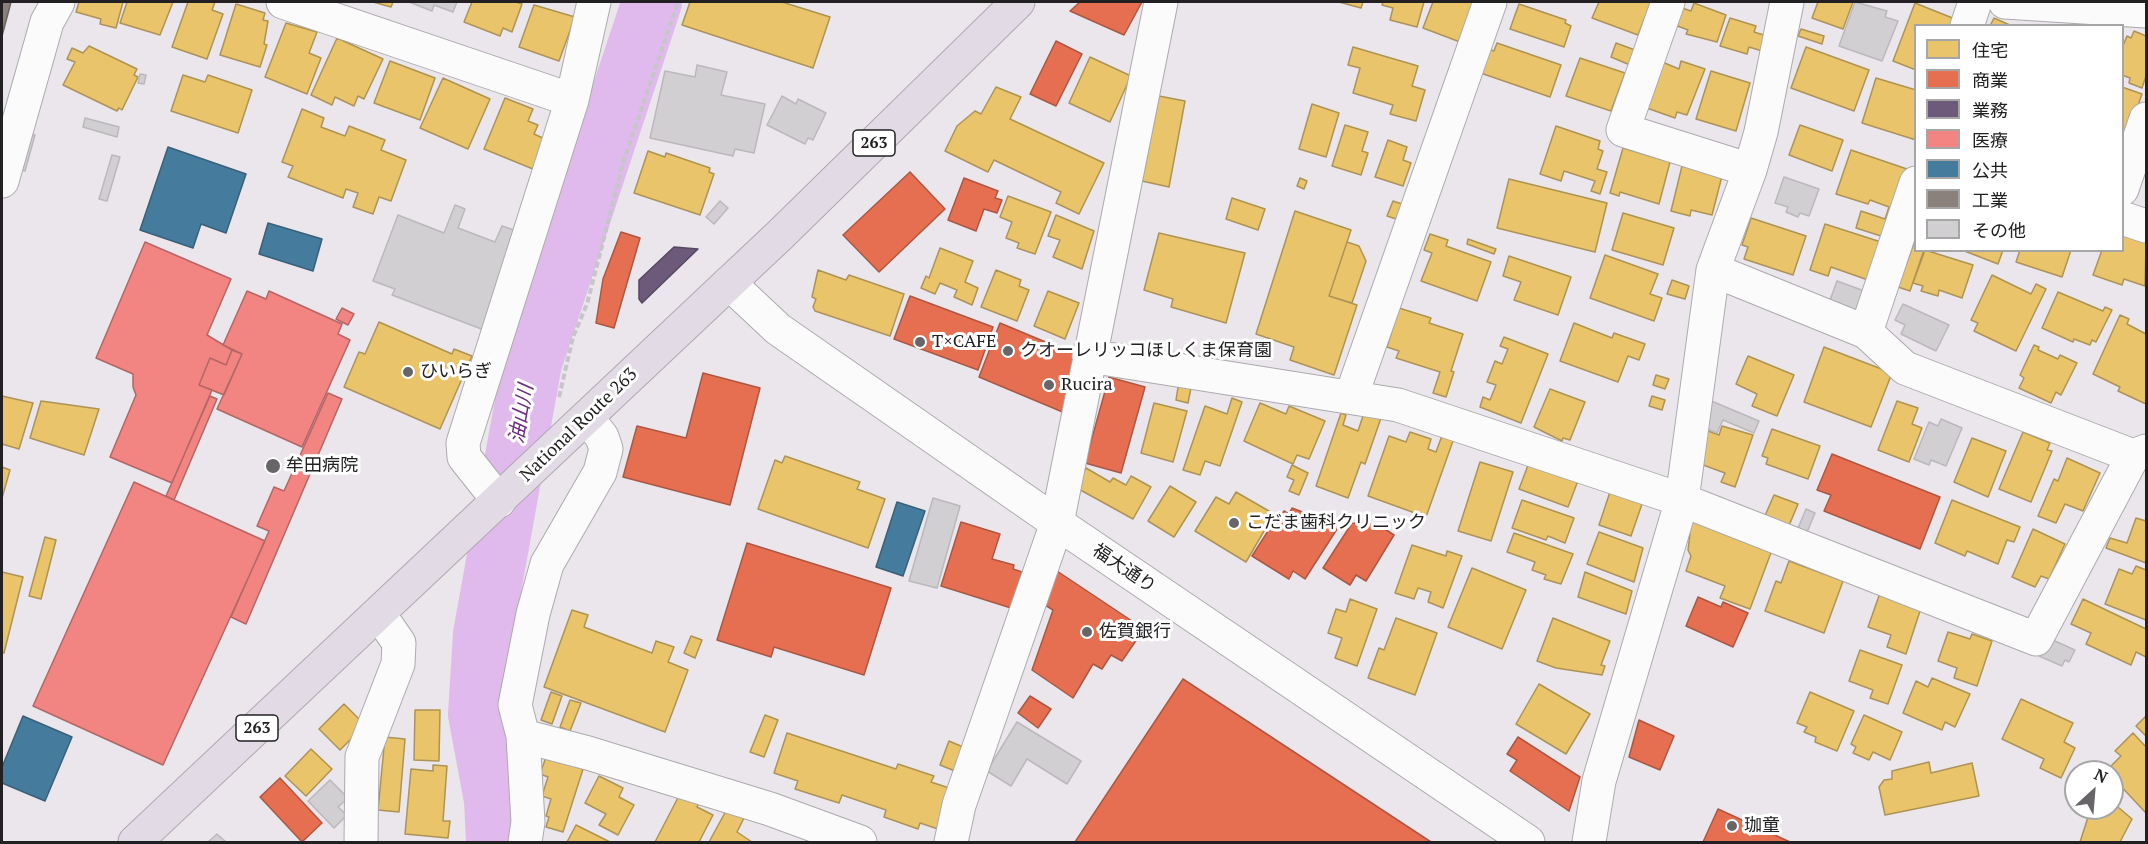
<!DOCTYPE html>
<meta charset="utf-8">
<style>
body{margin:0}
#map{position:relative;width:2148px;height:844px;overflow:hidden;background:#eae6eb;font-family:"PT Serif","Noto Sans JP",serif}
canvas{display:block}
.frame{position:absolute;inset:0;border:3px solid #222023;pointer-events:none}
.legend{position:absolute;left:1914px;top:24px;width:210px;height:228px;box-sizing:border-box;background:#fff;border:2px solid #a7a6a7;margin:0;padding:8px 10px;list-style:none;font-size:18px;color:#222023}
.legend li{display:flex;align-items:center;gap:12px;height:30px}
.legend b{width:30px;border:2px solid #a7a6a7}
.north{position:absolute;left:2064px;top:760px;width:60px;height:60px;box-sizing:border-box;background:#fff;border:2px solid #a7a6a7;border-radius:50%;rotate:26deg;font-size:16px;font-weight:700;line-height:24px;text-align:center;color:#222023}
.north::after{content:'';display:block;margin:auto;width:21px;height:27px;background:#686569;clip-path:polygon(50% 0,100% 100%,50% 72%,0 100%)}
</style>
<div id="map">
<canvas width="2148" height="844"></canvas>
<div class="frame"></div>
<ul class="legend">
<li><b style="height:16px;background:#e9c46a"></b>住宅</li>
<li><b style="height:16px;background:#e76f51"></b>商業</li>
<li><b style="height:16px;background:#6d597a"></b>業務</li>
<li><b style="height:16px;background:#f28482"></b>医療</li>
<li><b style="height:16px;background:#457b9d"></b>公共</li>
<li><b style="height:16px;background:#8a817c"></b>工業</li>
<li><b style="height:16px;background:#d2cfd3"></b>その他</li>
</ul>
<div class="north">N</div>
</div>
<script>
const ctx = document.querySelector('canvas').getContext('2d');
ctx.lineJoin = 'round';
function paint(path, color) {
  ctx.fillStyle = color;
  ctx.fill(path, 'evenodd');
}
function toPath(rows) {
  const path = new Path2D();
  for (const r of rows) {
    path.moveTo(r[0], r[1]);
    for (let i = 2; i < r.length; i += 2) path.lineTo(r[i], r[i + 1]);
  }
  return path;
}
function strokePath(path, color, width, dash) {
  ctx.strokeStyle = color;
  ctx.lineWidth = width;
  ctx.lineCap = dash ? 'butt' : 'round';
  ctx.setLineDash(dash || []);
  ctx.stroke(path);
}
function drawText(font, color, halo, rows, align = 'center') {
  ctx.font = font + ' "PT Serif","Noto Sans JP",serif';
  ctx.lineWidth = 6;
  ctx.setLineDash([]);
  ctx.textBaseline = 'middle';
  ctx.strokeStyle = halo;
  ctx.fillStyle = color;
  for (const [text, x, y, turn = 0] of rows) {
    ctx.save();
    ctx.translate(x, y);
    ctx.rotate((+turn || 0) * Math.PI / 180);
    ctx.textAlign = isNaN(turn) ? turn : align;
    if (halo) ctx.strokeText(text, 0, 0);
    ctx.fillText(text, 0, 0);
    ctx.restore();
  }
}
const homes = toPath([
 [79,2,123,2,116,28,100,24,101,19,76,12,79,2],
 [127,2,173,2,160,35,120,23,127,2],
 [188,2,215,2,212,10,223,14,207,59,172,47,188,2],
 [373,2,393,2,391,7,373,2],
 [472,2,516,2,522,4,512,32,503,28,500,36,464,22,472,2],
 [690,2,782,2,830,17,813,68,682,25,690,2],
 [1339,2,1363,2,1361,8,1339,2],
 [1383,2,1424,2,1417,27,1390,20,1393,8,1382,5,1383,2],
 [1433,2,1474,2,1460,42,1423,28,1433,2],
 [1599,2,1651,2,1638,35,1592,18,1599,2],
 [1818,2,1853,2,1843,29,1812,18,1818,2],
 [1694,3,1726,15,1717,42,1686,34,1688,30,1675,25,1682,8,1691,11,1694,3],
 [1915,3,1955,19,1952,26,1916,26,1916,70,1893,61,1915,3],
 [236,4,265,13,263,20,268,21,264,44,267,45,260,67,220,55,236,4],
 [1519,4,1566,20,1565,23,1571,26,1564,47,1510,29,1519,4],
 [534,5,575,17,559,61,519,47,534,5],
 [1730,18,1756,26,1754,32,1767,36,1762,51,1749,47,1747,54,1720,46,1730,18],
 [1994,18,2012,26,1990,26,1994,18],
 [286,23,317,32,309,53,321,58,307,94,265,77,286,23],
 [1801,29,1824,36,1822,44,1798,36,1801,29],
 [2134,31,2146,36,2146,76,2142,88,2129,83,2130,78,2122,75,2122,48,2127,36,2131,38,2134,31],
 [337,38,383,59,364,99,358,96,354,106,335,97,332,105,311,95,337,38],
 [1497,43,1561,65,1550,97,1472,70,1480,46,1494,51,1497,43],
 [1616,43,1635,50,1630,65,1611,57,1616,43],
 [89,46,137,69,134,75,138,77,122,110,119,108,117,111,63,85,75,62,67,59,72,48,83,53,89,46],
 [1353,47,1418,66,1412,86,1425,90,1416,121,1390,114,1393,105,1353,93,1360,68,1348,65,1353,47],
 [1806,47,1869,70,1854,111,1791,88,1806,47],
 [1090,57,1131,76,1110,122,1069,103,1090,57],
 [1580,58,1625,73,1611,111,1566,96,1580,58],
 [390,61,435,78,420,120,374,103,390,61],
 [1660,61,1679,69,1681,61,1705,69,1687,115,1677,112,1675,118,1644,107,1660,61],
 [1711,71,1750,83,1736,131,1696,119,1711,71],
 [183,75,205,82,208,75,252,90,238,133,171,111,183,75],
 [443,78,490,99,468,149,420,128,443,78],
 [1876,78,1916,90,1916,140,1862,123,1876,78],
 [996,87,1021,97,1010,119,1104,163,1079,214,1056,203,1061,192,994,160,988,172,945,151,957,126,975,111,981,114,996,87],
 [2122,87,2142,94,2126,140,2122,139,2122,87],
 [1159,96,1185,101,1169,187,1142,181,1159,96],
 [505,98,533,109,528,121,538,125,534,134,545,139,533,169,484,149,505,98],
 [1312,104,1339,113,1326,157,1299,149,1312,104],
 [302,109,324,118,321,127,345,136,349,126,385,140,381,150,406,160,391,201,379,197,373,214,353,207,358,193,346,189,343,198,288,177,293,166,282,162,302,109],
 [1345,125,1368,132,1362,151,1368,153,1361,175,1332,166,1345,125],
 [1800,125,1843,140,1832,171,1789,155,1800,125],
 [1556,126,1600,141,1598,149,1603,151,1597,169,1607,172,1600,194,1591,191,1595,181,1564,171,1561,181,1540,174,1556,126],
 [1388,140,1407,147,1403,160,1411,163,1403,186,1375,177,1388,140],
 [1623,148,1670,162,1659,204,1620,192,1619,196,1610,193,1623,148],
 [1851,150,1907,169,1884,237,1856,228,1861,211,1885,219,1889,207,1870,200,1868,204,1836,194,1851,150],
 [648,151,665,157,666,153,710,168,709,172,714,174,700,215,634,193,648,151],
 [1682,166,1722,176,1712,215,1691,210,1690,216,1671,211,1682,166],
 [1300,178,1307,181,1304,189,1297,186,1300,178],
 [1509,179,1607,203,1595,252,1497,228,1509,179],
 [1008,196,1051,212,1035,254,1017,248,1019,243,1006,238,1012,222,1000,217,1008,196],
 [1232,198,1265,209,1258,230,1226,219,1232,198],
 [1393,201,1402,204,1396,219,1387,216,1393,201],
 [1295,211,1351,230,1329,296,1357,305,1334,375,1290,360,1294,347,1256,334,1295,211],
 [1623,213,1674,228,1663,265,1612,250,1623,213],
 [1056,215,1094,231,1082,269,1053,257,1060,240,1048,236,1056,215],
 [1751,218,1806,236,1793,275,1744,259,1748,247,1742,245,1751,218],
 [1825,224,1881,242,1868,280,1831,267,1828,276,1810,270,1825,224],
 [1159,233,1245,253,1226,323,1171,307,1173,299,1144,290,1159,233],
 [1430,234,1448,240,1446,246,1491,262,1477,301,1421,281,1432,253,1424,250,1430,234],
 [2122,234,2146,242,2145,286,2124,279,2122,285,2093,275,2102,250,2122,250,2122,234],
 [1468,239,1496,249,1494,254,1467,244,1468,239],
 [1347,242,1359,246,1366,261,1352,303,1329,296,1347,242],
 [1914,243,1916,250,1924,250,1910,291,1898,287,1914,243],
 [940,248,973,261,965,282,978,288,972,305,954,297,957,290,940,283,935,294,921,288,926,276,929,278,940,248],
 [1925,250,1973,265,1962,298,1939,290,1938,296,1921,291,1923,286,1913,283,1925,250],
 [1962,250,2003,250,1998,264,1962,250],
 [2020,250,2071,250,2062,277,2016,262,2020,250],
 [1605,255,1658,274,1650,294,1662,298,1654,321,1590,298,1605,255],
 [1509,256,1571,277,1558,315,1514,300,1521,282,1503,276,1509,256],
 [818,270,846,280,849,275,904,294,890,336,815,311,813,307,816,299,812,297,818,270],
 [996,270,1021,280,1019,286,1029,290,1017,321,981,307,996,270],
 [1992,275,2031,294,2036,284,2046,289,2016,351,1974,331,1978,323,1971,320,1992,275],
 [1672,280,1689,286,1685,299,1667,294,1672,280],
 [1048,291,1079,303,1065,339,1034,326,1048,291],
 [2058,292,2103,311,2105,307,2112,310,2096,342,2092,340,2090,345,2074,339,2073,342,2042,328,2058,292],
 [1399,308,1431,318,1429,323,1463,334,1451,371,1454,372,1446,397,1433,393,1440,372,1396,358,1399,351,1387,347,1399,308],
 [2120,315,2129,319,2127,324,2146,334,2146,404,2118,391,2120,387,2093,374,2120,315],
 [379,322,452,354,454,349,472,356,440,429,344,387,359,352,365,354,379,322],
 [1574,323,1612,338,1614,333,1645,344,1639,360,1628,356,1618,382,1560,361,1574,323],
 [1504,337,1548,354,1521,423,1480,407,1483,397,1490,400,1496,385,1487,382,1495,361,1502,364,1508,349,1500,346,1504,337],
 [2034,345,2039,347,2038,350,2058,359,2060,355,2077,363,2061,395,2056,392,2051,403,2019,388,2024,378,2020,375,2034,345],
 [1824,347,1892,373,1871,427,1804,402,1824,347],
 [1748,356,1794,375,1777,416,1752,406,1757,394,1736,384,1748,356],
 [1656,375,1669,379,1665,389,1653,385,1656,375],
 [1179,381,1192,383,1188,403,1176,400,1179,381],
 [1550,389,1585,402,1570,440,1563,438,1562,441,1534,427,1550,389],
 [2,396,33,403,19,449,2,444,2,396],
 [1652,396,1665,400,1662,410,1649,406,1652,396],
 [1232,398,1242,402,1220,466,1205,461,1200,475,1183,470,1205,406,1227,414,1232,398],
 [41,401,99,409,84,455,30,438,41,401],
 [1897,401,1918,408,1912,424,1922,428,1909,462,1878,450,1897,401],
 [1154,403,1187,411,1173,462,1141,453,1154,403],
 [1260,403,1286,414,1289,406,1325,421,1309,459,1297,455,1293,464,1244,441,1260,403],
 [1341,413,1346,415,1343,425,1358,431,1364,413,1381,418,1365,464,1361,462,1348,498,1316,486,1341,413],
 [1722,426,1753,435,1735,487,1721,482,1725,473,1695,462,1703,429,1719,435,1722,426],
 [1772,429,1820,446,1808,479,1766,464,1768,458,1762,456,1772,429],
 [1410,432,1431,439,1428,449,1436,452,1443,433,1454,438,1426,517,1368,496,1389,436,1406,442,1410,432],
 [2023,432,2050,443,2047,450,2052,451,2031,502,1999,489,2023,432],
 [1972,438,2006,451,1988,497,1954,482,1972,438],
 [785,456,860,482,857,489,885,499,868,548,758,509,775,460,782,463,785,456],
 [2067,458,2100,473,2083,511,2065,504,2056,523,2038,516,2054,479,2058,481,2067,458],
 [1530,460,1579,478,1568,507,1519,489,1530,460],
 [1480,462,1513,472,1491,541,1458,531,1480,462],
 [1292,465,1308,473,1299,495,1289,491,1294,480,1287,477,1292,465],
 [2,467,10,470,2,498,2,467],
 [1086,468,1110,482,1113,478,1126,485,1131,476,1151,487,1133,519,1075,487,1086,468],
 [1170,486,1196,502,1174,537,1148,521,1170,486],
 [1236,492,1274,514,1246,562,1195,531,1216,497,1229,504,1236,492],
 [1610,492,1642,504,1631,536,1599,525,1610,492],
 [1774,495,1798,504,1788,528,1764,518,1774,495],
 [1522,500,1574,518,1565,543,1548,536,1546,540,1512,528,1522,500],
 [1952,500,2020,527,2014,542,2007,540,1998,564,1967,551,1965,556,1935,543,1952,500],
 [2136,518,2146,521,2146,563,2106,548,2110,538,2127,543,2136,518],
 [1691,519,1772,550,1750,609,1720,598,1725,586,1686,571,1691,556,1688,550,1690,534,1686,532,1691,519],
 [2033,529,2065,544,2049,579,2041,576,2035,587,2012,577,2033,529],
 [1599,532,1643,548,1634,582,1587,564,1599,532],
 [1514,533,1573,554,1561,584,1544,579,1546,575,1532,570,1535,562,1507,552,1514,533],
 [45,537,56,540,41,599,29,596,45,537],
 [1412,545,1446,556,1447,551,1462,556,1443,608,1428,602,1431,592,1418,588,1414,599,1395,593,1412,545],
 [1789,561,1843,581,1824,633,1765,611,1776,581,1781,583,1789,561],
 [2136,566,2146,570,2146,620,2105,604,2119,569,2132,574,2136,566],
 [1472,568,1526,590,1502,649,1448,627,1472,568],
 [2,572,23,577,4,653,2,653,2,572],
 [1585,572,1632,591,1626,614,1578,597,1585,572],
 [1880,593,1921,608,1906,654,1887,647,1891,635,1868,627,1880,593],
 [1350,599,1377,609,1357,666,1335,658,1342,638,1328,633,1336,609,1346,612,1350,599],
 [2083,599,2146,629,2146,657,2136,652,2131,665,2086,644,2091,633,2071,624,2083,599],
 [572,610,588,615,584,627,652,653,656,641,674,647,668,662,688,670,665,732,544,687,572,610],
 [1396,618,1437,633,1415,695,1368,678,1379,648,1384,650,1396,618],
 [1553,618,1610,641,1601,665,1605,666,1602,675,1556,668,1537,661,1553,618],
 [1948,632,1970,639,1972,634,1992,641,1977,686,1954,678,1957,668,1938,661,1948,632],
 [691,636,702,640,695,658,684,653,691,636],
 [1860,650,1902,665,1888,704,1870,698,1873,690,1849,681,1860,650],
 [1932,678,1970,694,1955,727,1945,722,1942,730,1903,713,1916,681,1928,687,1932,678],
 [1539,684,1590,714,1566,754,1516,724,1539,684],
 [551,692,562,696,552,724,541,720,551,692],
 [1810,692,1854,711,1837,751,1815,742,1816,737,1804,732,1807,727,1797,723,1810,692],
 [2021,699,2073,723,2064,742,2075,748,2061,778,2040,768,2044,759,2002,739,2021,699],
 [570,700,581,703,570,731,560,727,570,700],
 [344,704,365,725,340,750,319,729,344,704],
 [415,710,440,710,439,761,414,760,415,710],
 [765,715,778,720,764,757,750,752,765,715],
 [1864,715,1902,732,1890,760,1873,752,1869,760,1853,753,1856,747,1851,744,1864,715],
 [2146,716,2146,736,2136,726,2146,716],
 [787,733,896,769,898,764,934,776,931,782,952,789,938,829,920,823,918,829,884,817,886,810,842,795,839,803,795,789,798,781,774,773,787,733],
 [2133,733,2146,747,2146,813,2115,780,2119,776,2110,767,2121,756,2115,751,2133,733],
 [385,737,405,739,399,812,378,810,385,737],
 [949,741,963,747,955,771,940,765,949,741],
 [311,749,332,769,306,796,285,776,311,749],
 [546,757,583,769,563,832,546,827,549,817,546,816,551,799,542,796,548,777,540,774,546,757],
 [1929,762,1931,773,1972,763,1979,796,1885,815,1879,787,1884,780,1892,779,1892,771,1929,762],
 [433,765,447,766,443,821,450,821,448,838,405,834,411,769,433,771,433,765],
 [599,776,623,788,619,797,634,805,618,835,599,825,606,814,585,803,599,776],
 [683,788,701,798,697,807,713,815,699,842,655,842,683,788],
 [2112,802,2132,819,2120,842,2080,842,2091,808,2112,808,2112,802],
 [727,809,744,818,737,832,752,842,709,842,727,809],
 [576,825,610,842,567,842,576,825]
]);
paint(homes, '#e9c46a');
strokePath(homes, '#ad9355', 1.5);
const shops = toPath([
 [1080,2,1142,2,1124,35,1070,11,1080,2],
 [1056,41,1082,54,1056,106,1030,94,1056,41],
 [910,172,945,209,879,272,843,235,910,172],
 [964,178,998,191,995,198,1002,200,997,213,984,209,976,231,948,220,964,178],
 [621,232,640,238,614,328,596,323,603,279,621,232],
 [910,296,993,327,978,370,894,339,910,296],
 [1000,323,1079,356,1065,413,979,377,1000,323],
 [703,373,760,388,730,505,623,477,637,426,686,438,703,373],
 [1109,377,1145,387,1121,473,1085,463,1109,377],
 [1832,454,1940,497,1920,549,1824,511,1831,495,1817,490,1832,454],
 [1292,508,1339,526,1305,579,1293,571,1289,579,1252,556,1275,520,1277,522,1284,511,1289,514,1292,508],
 [961,522,1000,534,992,559,1014,565,1013,569,1022,572,1011,608,941,586,961,522],
 [1352,523,1377,524,1394,535,1366,581,1356,575,1350,585,1323,568,1352,523],
 [747,543,891,588,864,675,774,647,771,657,717,640,747,543],
 [1057,571,1144,629,1122,661,1111,655,1102,669,1093,664,1073,698,1032,670,1053,610,1045,605,1057,571],
 [1698,597,1721,607,1723,602,1748,613,1733,647,1686,626,1698,597],
 [1183,679,1431,842,1075,842,1183,679],
 [1030,696,1051,709,1038,728,1018,713,1030,696],
 [1639,720,1674,736,1660,770,1629,757,1639,720],
 [1518,737,1580,777,1569,811,1510,771,1517,760,1507,754,1518,737],
 [280,778,322,823,302,842,260,797,280,778],
 [1718,809,1790,842,1703,842,1718,809]
]);
paint(shops, '#e76f51');
strokePath(shops, '#ac5743', 1.5);
const offices = toPath([
 [674,247,698,249,642,303,639,299,639,280,674,247]
]);
paint(offices, '#6d597a');
strokePath(offices, '#564860', 1.5);
const health = toPath([
 [145,242,231,279,207,335,232,350,226,365,210,358,199,385,212,390,172,483,110,457,136,395,133,387,133,374,96,358,145,242],
 [247,291,266,299,269,291,342,324,338,334,350,340,302,447,217,409,242,354,223,345,247,291],
 [342,308,354,314,348,325,336,319,342,308],
 [232,350,242,354,224,395,199,385,210,358,226,365,232,350],
 [328,393,342,399,246,624,231,617,269,531,257,526,274,487,284,491,328,393],
 [210,396,217,399,174,500,166,496,210,396],
 [134,482,265,541,163,765,33,706,134,482]
]);
paint(health, '#f28482');
strokePath(health, '#b46666', 1.5);
const public = toPath([
 [168,147,246,174,226,233,201,224,193,248,140,230,168,147],
 [268,223,322,239,313,271,259,254,268,223],
 [897,502,925,511,903,576,876,567,897,502],
 [23,716,72,737,45,801,2,783,2,767,23,716]
]);
paint(public, '#457b9d');
strokePath(public, '#3a6078', 1.5);
const industry = toPath([
 [2,2,11,2,2,36,2,2]
]);
paint(industry, '#8a817c');
strokePath(industry, '#6b6461', 1.5);
strokePath(toPath([
 [496,842,494,800,478,714,483,634,532,363,652,2]
]), '#e0baec', 60);
const building = toPath([
 [409,2,457,2,453,12,434,5,432,11,409,2],
 [1855,2,1887,11,1885,17,1898,21,1882,61,1839,46,1855,2],
 [697,65,727,72,721,95,765,104,754,153,735,149,733,156,650,138,665,71,695,77,697,65],
 [140,74,146,75,144,84,138,83,140,74],
 [782,96,796,104,798,99,826,113,813,140,808,138,805,144,767,125,782,96],
 [85,118,119,127,117,137,83,127,85,118],
 [26,133,35,135,25,171,15,168,26,133],
 [112,155,120,157,107,201,99,199,112,155],
 [1784,177,1819,189,1809,216,1800,213,1798,217,1786,212,1788,207,1775,203,1784,177],
 [720,201,728,208,714,224,706,217,720,201],
 [455,205,465,209,458,228,495,242,502,226,514,230,507,249,514,252,484,330,392,295,395,289,373,281,398,215,444,233,455,205],
 [1837,281,1867,292,1860,312,1830,300,1837,281],
 [1903,304,1949,325,1936,351,1901,334,1905,325,1895,320,1903,304],
 [1709,400,1759,421,1754,433,1723,420,1717,433,1698,425,1709,400],
 [1941,419,1962,428,1946,466,1931,460,1929,465,1914,459,1929,422,1938,426,1941,419],
 [933,498,960,506,937,588,909,581,933,498],
 [1806,509,1815,513,1805,537,1796,533,1806,509],
 [2048,638,2075,650,2069,662,2065,660,2062,666,2039,656,2048,638],
 [1017,722,1081,761,1067,784,1027,759,1011,786,987,771,1017,722],
 [330,780,348,798,338,807,347,815,334,828,308,801,330,780],
 [217,834,226,842,208,842,217,834]
]);
paint(building, '#d2cfd3');
strokePath(building, '#bbb8bc', 1.5);
const street = toPath([
 [283,2,572,100],
 [1668,2,1623,130,1750,170],
 [2005,2,2146,11],
 [1967,26,1975,2],
 [2,181,47,22,58,2],
 [2122,189,2146,119],
 [2122,218,2146,226],
 [1713,270,1866,332,1905,368,2133,456],
 [1866,332,1916,183],
 [1089,356,1398,405,1682,500,2036,639,2133,456,2146,451],
 [1351,397,1490,2],
 [587,418,602,437,606,449,600,472,547,564,533,614,515,705,523,736,588,753,770,809,860,842],
 [499,501,464,457,463,443,572,100,594,2],
 [523,736,528,822,525,842],
 [361,842,362,757,398,664,399,643,379,614],
 [951,842,959,805,1057,523,1161,2],
 [1589,842,1599,781,1682,500,1713,270,1750,170,1761,132,1787,2]
]);
const secondary = toPath([
 [729,283,778,329,1057,523,1528,842]
]);
const highway = toPath([
 [135,842,780,235,1018,2]
]);
strokePath(street, '#acaaad', 35);
strokePath(secondary, '#acaaad', 35);
strokePath(highway, '#b0a7b2', 35);
strokePath(toPath([
 [559,397,573,337,587,304,624,160,678,2]
]), '#c6c5c8', 4, [6, 3]);
strokePath(street, '#fcfbfc', 33);
strokePath(secondary, '#fcfbfc', 33);
strokePath(highway, '#e2dae4', 33);
for (const [x, y, r, color] of [
 [920,342,6,"#686569"],
 [1008,351,6,"#686569"],
 [408,372,6,"#686569"],
 [1049,385,6,"#686569"],
 [273,466,8,"#686569"],
 [1234,523,6,"#686569"],
 [1087,632,6,"#686569"],
 [1732,826,6,"#686569"]
]) {
  const dot = new Path2D();
  dot.arc(x, y, r, 0, 2 * Math.PI);
  ctx.fillStyle = color;
  ctx.fill(dot);
  strokePath(dot, '#fff', 2);
}
for (const [x, y, w] of [
 [874,143,42],
 [257,728,42]
]) {
  const box = new Path2D();
  box.roundRect(x - w / 2, y - 13, w, 26, 4.5);
  ctx.fillStyle = '#fff';
  ctx.fill(box);
  strokePath(box, '#222023', 1.5);
}
drawText('bold 16px', '#222023', null, [
 ["263",874,143],
 ["263",257,728]
]);
drawText('18px', '#222023', '#fff', [
 ["T×CAFE",932,342],
 ["クオーレリッコほしくま保育園",1020,351],
 ["ひいらぎ",420,372],
 ["Rucira",1061,385],
 ["牟田病院",286,466],
 ["こだま歯科クリニック",1246,523],
 ["佐賀銀行",1099,632],
 ["珈童",1744,826]
], 'left');
drawText('18px', '#222023', '#fff', [
 ["National Route 263",579,425,-44],
 ["福大通り",1124,569,34]
]);
drawText('italic 20px', '#6d2e7f', '#fff', [
 ["油山川",522,414,-80]
]);
</script>
